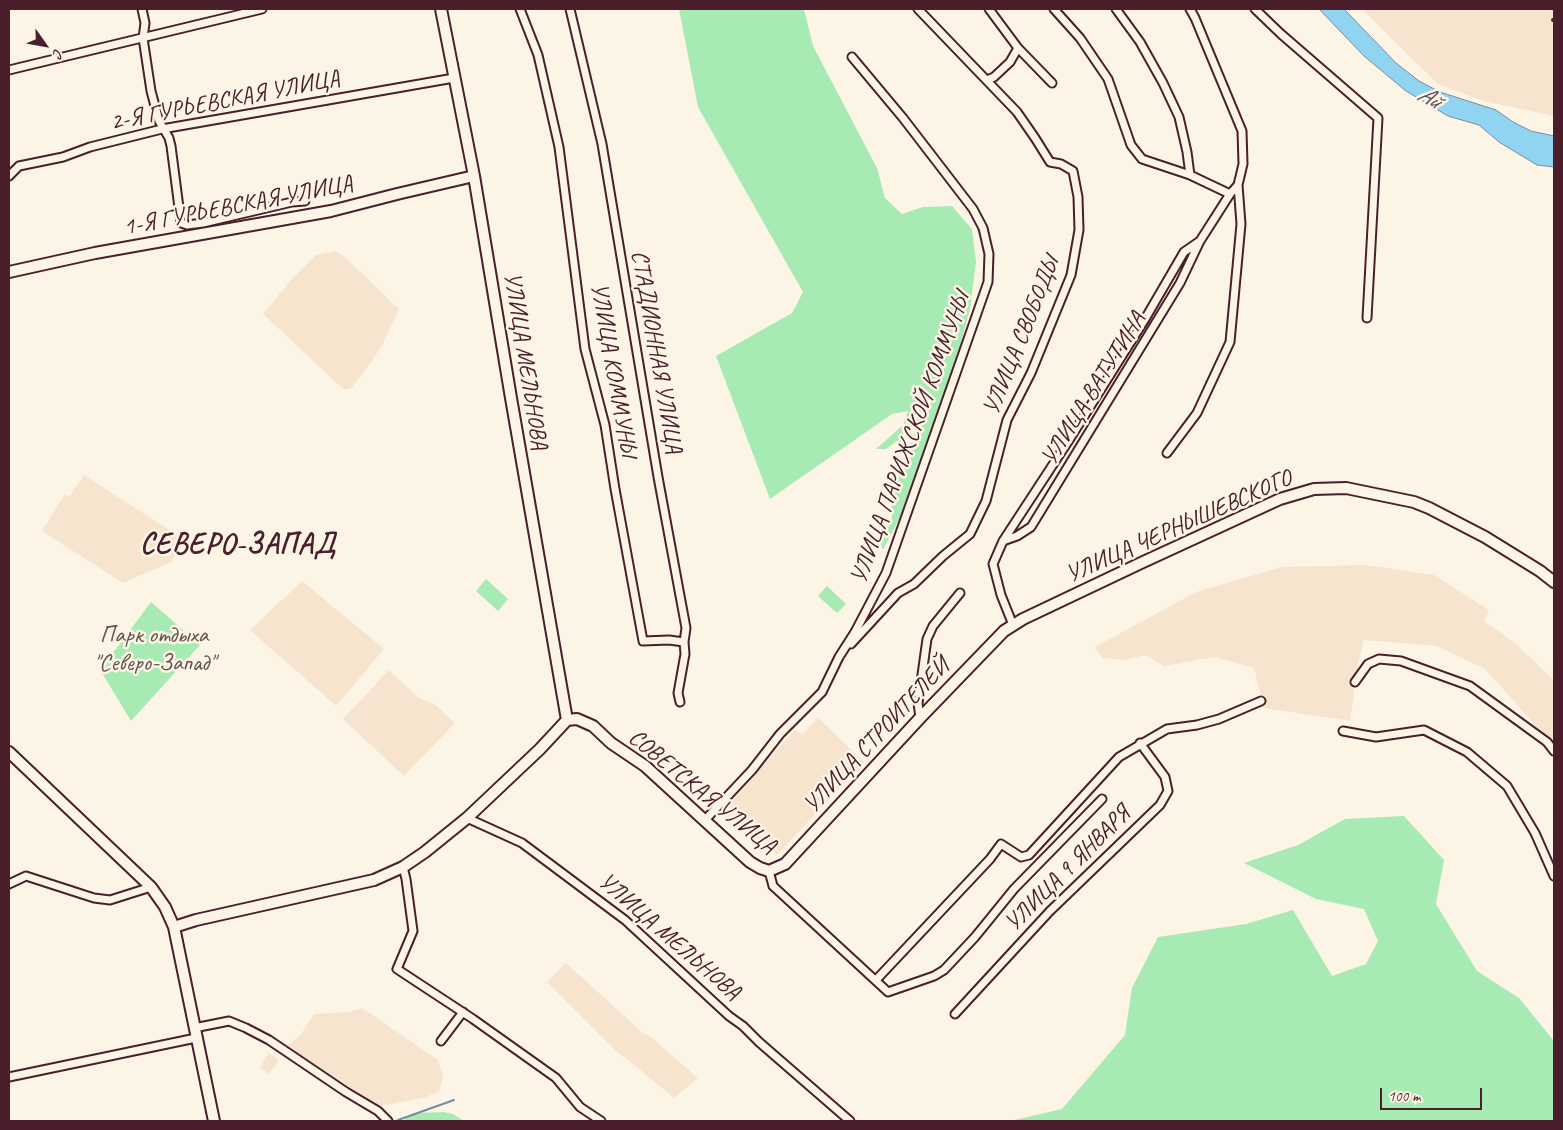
<!DOCTYPE html>
<meta charset="utf-8">
<style>
body{margin:0}
#map{position:relative;width:1563px;height:1130px;overflow:hidden;background:#fcf5e5;font-family:Caveat,sans-serif}
canvas{display:block}
.frame{position:absolute;inset:0;border:10px solid #4a1f2b;pointer-events:none}
.north{position:absolute;left:20px;top:20px;width:50px;height:50px;-webkit-text-stroke:4px #fcf5e5;paint-order:stroke;rotate:122deg;font-size:14px;font-weight:700;line-height:20px;text-align:center;color:#4a1f2b}
.north::after{content:'';display:block;margin:auto;width:18px;height:22px;background:#4a1f2b;clip-path:polygon(50% 0,100% 100%,50% 72%,0 100%)}
.scale{position:absolute;left:1380px;top:1088px;width:102px;height:22px;box-sizing:border-box;border:2px solid #4a1f2b;border-top:0;padding-left:6px;font-size:15px;line-height:18px;white-space:nowrap;color:#4a1f2b;-webkit-text-stroke:4px #fcf5e5;paint-order:stroke}
</style>
<div id="map">
<canvas width="1563" height="1130"></canvas>
<div class="frame"></div>
<div class="north">С</div>
<div class="scale">100 m</div>
</div>
<script>
const ctx = document.querySelector('canvas').getContext('2d');
ctx.lineJoin = 'round';
function paint(path, color) {
  ctx.fillStyle = color;
  ctx.fill(path, 'evenodd');
}
function toPath(rows) {
  const path = new Path2D();
  for (const r of rows) {
    path.moveTo(r[0], r[1]);
    for (let i = 2; i < r.length; i += 2) path.lineTo(r[i], r[i + 1]);
  }
  return path;
}
function strokePath(path, color, width, dash) {
  ctx.strokeStyle = color;
  ctx.lineWidth = width;
  ctx.lineCap = dash ? 'butt' : 'round';
  ctx.setLineDash(dash || []);
  ctx.stroke(path);
}
function drawText(font, color, halo, rows, align = 'center') {
  ctx.font = font + ' Caveat,sans-serif';
  ctx.lineWidth = 5;
  ctx.setLineDash([]);
  ctx.textBaseline = 'middle';
  ctx.strokeStyle = halo;
  ctx.fillStyle = color;
  for (const [text, x, y, turn = 0] of rows) {
    ctx.save();
    ctx.translate(x, y);
    ctx.rotate((+turn || 0) * Math.PI / 180);
    ctx.textAlign = isNaN(turn) ? turn : align;
    if (halo) ctx.strokeText(text, 0, 0);
    ctx.fillText(text, 0, 0);
    ctx.restore();
  }
}
paint(toPath([
 [1362,9,1554,9,1554,116,1483,101,1438,84],
 [335,251,344,256,399,309,382,346,362,375,350,389,343,389,263,314,290,281,316,255],
 [84,475,185,540,171,562,123,583,42,531,65,494,69,497],
 [1367,565,1434,575,1489,610,1484,621,1515,643,1554,680,1554,752,1542,733,1485,669,1437,646,1364,640,1358,664,1350,721,1264,708,1254,668,1215,657,1164,666,1145,655,1125,660,1102,658,1095,647,1196,592,1282,567],
 [302,581,384,649,336,706,250,630],
 [389,670,419,698,436,705,455,723,404,776,343,719],
 [818,718,864,762,777,855,719,812,795,730,802,735],
 [566,963,642,1032,650,1036,698,1078,674,1098,632,1063,618,1053,547,982],
 [362,1008,438,1060,443,1076,439,1092,423,1098,380,1106,286,1047,301,1034,314,1014,349,1012],
 [269,1053,279,1060,269,1074,260,1067]
]), '#f7e4cf');
paint(toPath([
 [679,9,804,9,813,46,877,168,885,198,902,214,923,207,952,206,972,229,976,262,970,309,956,361,901,515,883,550,881,545,892,518,891,498,917,426,886,449,876,449,903,425,908,411,892,414,770,499,716,356,792,313,803,292,698,107],
 [486,579,508,599,498,611,476,591],
 [827,586,846,604,837,613,818,596],
 [151,602,200,645,131,721,99,668,116,649],
 [1404,816,1444,860,1436,904,1477,971,1519,998,1554,1041,1554,1121,1010,1121,1062,1109,1125,1035,1132,988,1158,937,1246,924,1293,910,1332,976,1366,964,1378,941,1364,909,1316,899,1244,863,1298,845,1345,819],
 [444,1112,453,1114,464,1121,407,1121,403,1118,418,1113]
]), '#a8eab3');
const water = toPath([
 [1319,9,1344,9,1396,63,1419,81,1440,92,1496,110,1513,122,1531,131,1554,136,1554,167,1537,165,1499,142,1479,125,1448,116,1406,91,1364,56,1319,9]
]);
paint(water, '#91d4f2');
strokePath(water, '#758ca2', 1);
strokePath(toPath([
 [398,1120,454,1100]
]), '#758ca2', 2);
const street = toPath([
 [142,9,145,23,143,38,151,91,159,121,169,138,171,146,181,223,187,225,203,223,292,202,305,201],
 [520,9,538,55,559,147,585,349,605,425,615,489,643,641,669,640,684,642],
 [570,9,602,144,658,477,686,628,684,642,685,654,678,693,680,702],
 [989,9,1018,48,1052,83],
 [1054,9,1080,38,1108,79,1131,145,1142,159,1190,175],
 [1116,9,1140,42,1163,83,1179,117,1187,152,1190,175,1230,194],
 [1255,9,1281,34,1378,118,1367,318],
 [9,70,262,9],
 [987,80,994,77,1010,62,1018,48],
 [9,176,19,166,63,157,90,147,162,129,454,78],
 [1167,453,1197,413,1230,342,1241,224,1238,185],
 [1003,541,1017,536,1031,527,1180,283,1200,241],
 [1013,625,1001,595,993,564,1003,541,1069,440,1145,319,1184,252,1200,241,1230,194,1238,185,1243,164,1242,131,1195,18,1190,9],
 [851,644,898,593,914,584,943,556,970,534,986,501,1007,420,1031,373,1071,275,1079,230,1078,197,1073,171,1061,164,1050,162,1035,138,1017,112,918,9],
 [1355,682,1368,664,1379,659,1401,661,1470,686,1547,742,1554,751],
 [920,718,918,703,927,639,933,626,960,593],
 [1343,731,1376,737,1424,730,1467,752,1507,786,1535,833,1554,876],
 [467,818,522,843,625,920,729,1016,743,1026,759,1042,850,1121],
 [705,820,752,770,780,734,822,692,839,657,855,632,886,573,988,282,989,254,983,228,973,209,903,118,852,57],
 [403,867,406,879,413,931,397,969,473,1019,556,1078,580,1107,601,1121],
 [769,871,773,886,888,992,934,976,944,970,975,937,1014,889,1102,799],
 [9,884,26,876,94,898,110,900,151,887],
 [876,980,990,859,1001,844,1021,857,1029,855,1119,757,1167,729,1197,725,1219,719,1261,701],
 [955,1014,1050,911,1160,805,1168,791,1165,777,1140,743],
 [194,1028,229,1021,246,1028,269,1040,346,1092,378,1111,388,1121],
 [441,1041,463,1012],
 [9,1077,196,1038]
]);
const secondary = toPath([
 [441,9,474,176,511,398,567,720],
 [9,272,95,253,331,211,397,194,474,176],
 [567,720,577,719,593,726,611,743,645,766,750,862,760,868,769,871,785,864,920,718,1004,631,1023,619,1141,563,1280,499,1314,489,1346,488,1414,502,1429,508,1485,537,1540,571,1554,582],
 [9,752,151,887,165,907,174,927,214,1121],
 [174,927,196,920,374,880,403,867,425,852,467,818,540,749,567,720]
]);
strokePath(street, '#4a1f2b', 11);
strokePath(secondary, '#4a1f2b', 14);
strokePath(street, '#fcf5e5', 7);
strokePath(secondary, '#fcf5e5', 10);
const rail = toPath([
 [1553,20,1554,20]
]);
strokePath(rail, '#4a1f2b', 4);
strokePath(rail, '#fcf5e5', 2, [5.5]);
drawText('24px', '#4a1f2b', '#fcf5e5', [
 ["2-Я ГУРЬЕВСКАЯ УЛИЦА",225,101,-11],
 ["1-Я ГУРЬЕВСКАЯ УЛИЦА",238,206,-11],
 ["УЛИЦА СВОБОДЫ",1022,336,-68],
 ["СТАДИОННАЯ УЛИЦА",656,352,80],
 ["УЛИЦА МЕЛЬНОВА",525,361,81],
 ["УЛИЦА КОММУНЫ",613,370,80],
 ["УЛИЦА ВАТУТИНА",1094,389,-58],
 ["УЛИЦА ПАРИЖСКОЙ КОММУНЫ",911,438,-70],
 ["УЛИЦА ЧЕРНЫШЕВСКОГО",1179,527,-24],
 ["УЛИЦА СТРОИТЕЛЕЙ",877,736,-47],
 ["СОВЕТСКАЯ УЛИЦА",702,792,39],
 ["УЛИЦА 9 ЯНВАРЯ",1068,869,-45],
 ["УЛИЦА МЕЛЬНОВА",669,937,41]
]);
drawText('24px', '#62524d', '#fcf5e5', [
 ["Парк отдыха",154,636],
 ["\"Северо-Запад\"",154,664]
]);
drawText('italic 25px', '#5c4c5d', '#fcf5e5', [
 ["Ай",1429,98,29]
]);
ctx.letterSpacing = '1px';
drawText('bold 29px', '#4a1f2b', '#fcf5e5', [
 ["СЕВЕРО-ЗАПАД",238,545]
]);
ctx.letterSpacing = '0px';
</script>
